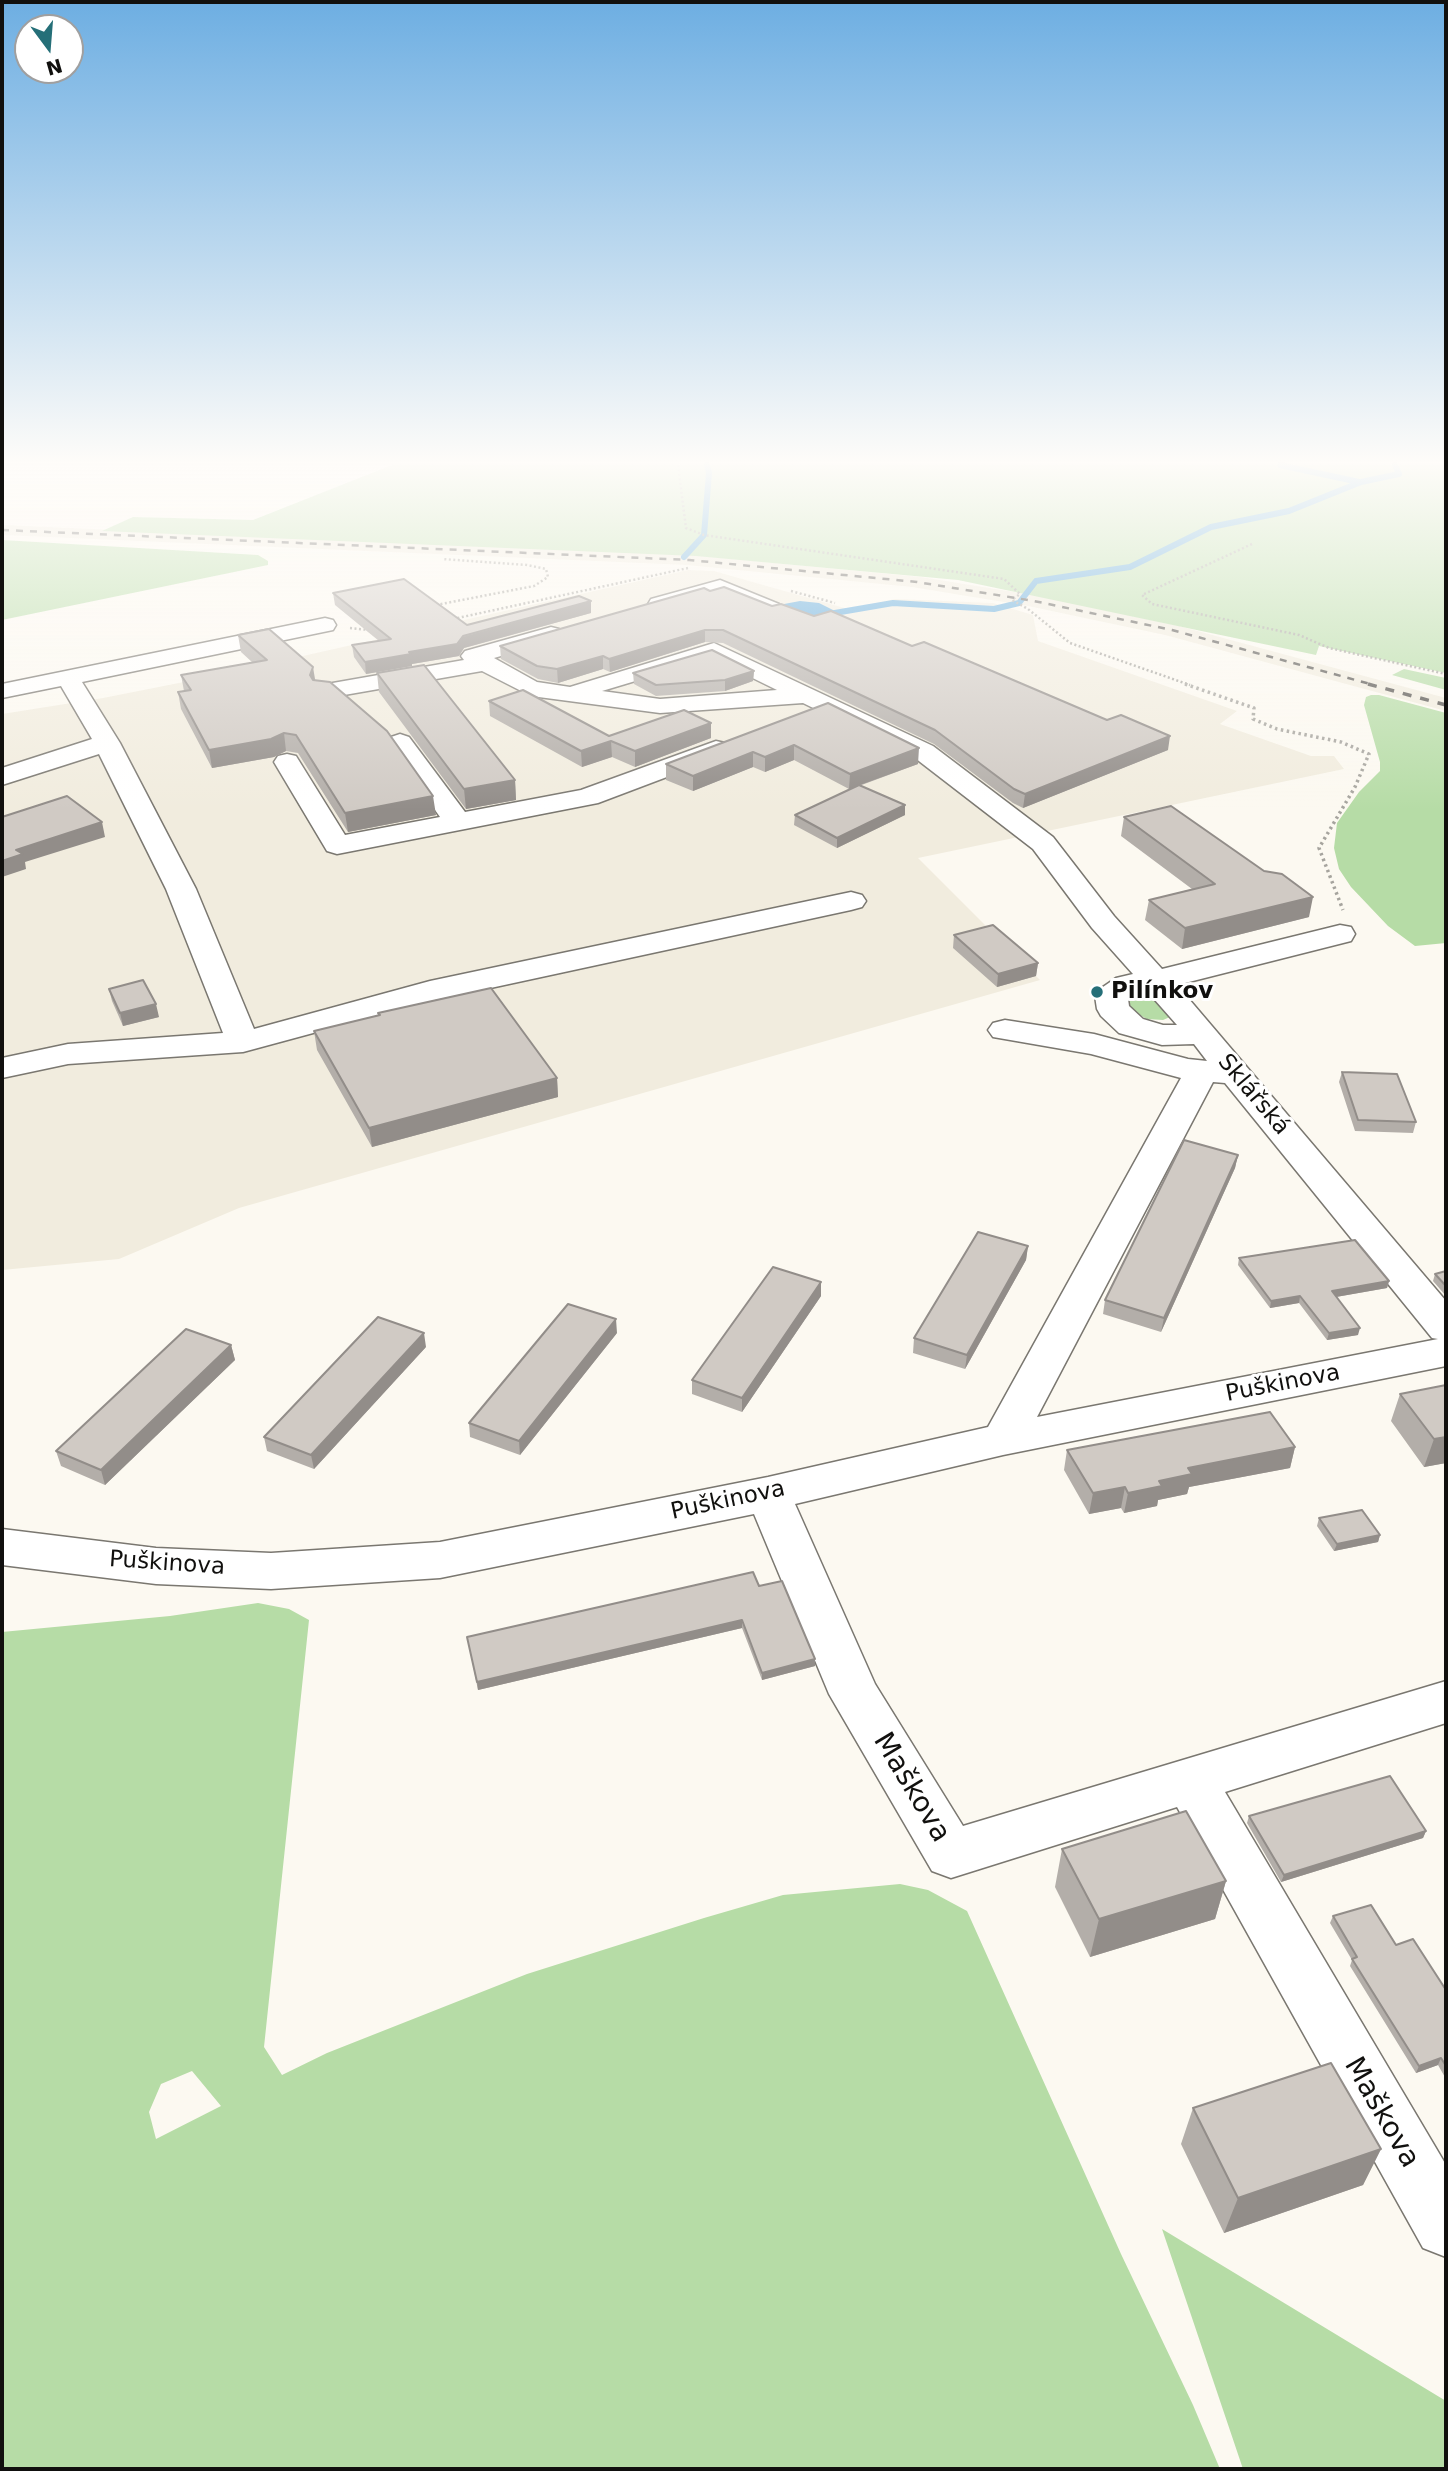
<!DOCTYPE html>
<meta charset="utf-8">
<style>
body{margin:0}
#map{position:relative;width:1448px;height:2471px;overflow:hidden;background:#fcf9f1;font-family:"DejaVu Sans",sans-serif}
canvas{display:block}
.frame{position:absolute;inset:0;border:4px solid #11100e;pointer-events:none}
.north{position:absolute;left:14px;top:14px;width:70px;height:70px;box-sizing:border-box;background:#fff;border:2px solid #a09f9f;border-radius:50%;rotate:164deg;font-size:19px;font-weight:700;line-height:28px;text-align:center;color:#11100e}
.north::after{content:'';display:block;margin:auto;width:24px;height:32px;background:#256f78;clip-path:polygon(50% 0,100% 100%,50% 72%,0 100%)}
</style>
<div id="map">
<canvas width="1448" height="2471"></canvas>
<div class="frame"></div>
<div class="north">N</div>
</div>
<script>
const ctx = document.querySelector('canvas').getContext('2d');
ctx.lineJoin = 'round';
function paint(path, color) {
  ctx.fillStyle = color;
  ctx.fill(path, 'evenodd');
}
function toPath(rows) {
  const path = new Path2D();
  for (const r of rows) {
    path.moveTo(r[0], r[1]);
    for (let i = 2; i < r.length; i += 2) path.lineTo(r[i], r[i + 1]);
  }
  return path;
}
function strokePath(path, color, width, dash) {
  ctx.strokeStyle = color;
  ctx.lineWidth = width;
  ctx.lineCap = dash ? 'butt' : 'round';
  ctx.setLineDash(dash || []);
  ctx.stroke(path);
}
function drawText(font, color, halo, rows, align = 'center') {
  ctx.font = font + ' "DejaVu Sans",sans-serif';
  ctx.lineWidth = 6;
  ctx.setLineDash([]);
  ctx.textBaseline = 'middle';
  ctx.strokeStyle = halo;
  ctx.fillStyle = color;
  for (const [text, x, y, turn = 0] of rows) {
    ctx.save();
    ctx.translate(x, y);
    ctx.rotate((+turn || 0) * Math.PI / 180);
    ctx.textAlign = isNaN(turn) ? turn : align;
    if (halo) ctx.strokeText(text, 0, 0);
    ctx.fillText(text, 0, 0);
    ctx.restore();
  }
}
paint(toPath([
 [2,525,691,555,921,577,1039,596,1179,626,1446,698,1446,711,1165,635,1028,606,912,587,686,565,2,535],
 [688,570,714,571,848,609,895,599,993,603,1033,615,1038,641,1237,711,1220,724,1311,756,1334,756,1344,769,918,858,1040,980,239,1208,119,1259,2,1270,2,714,103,698,204,678]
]), '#f1ecde');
paint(toPath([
 [392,465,1446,465,1446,673,1319,646,1316,655,958,580,696,556,102,531,133,517,253,520],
 [2,540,258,555,268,561,268,565,2,620],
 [1404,669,1446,678,1446,690,1392,675],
 [1371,695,1379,695,1446,713,1446,943,1415,946,1388,926,1351,887,1339,869,1334,848,1337,823,1359,792,1380,771,1380,762,1364,705,1366,697],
 [1141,992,1151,992,1170,1017,1163,1020,1147,1019,1133,1011,1128,1004,1130,995],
 [258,1603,289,1609,309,1620,264,2047,282,2075,327,2053,527,1974,704,1918,783,1895,900,1884,928,1890,967,1911,1121,2254,1193,2405,1220,2469,2,2469,2,1632,170,1616],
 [192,2071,221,2106,156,2139,149,2112,161,2084],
 [1162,2229,1446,2401,1446,2469,1243,2469]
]), '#b6dca6');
paint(toPath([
 [800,601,819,603,835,611,818,620,780,607,784,604]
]), '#55a4da');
strokePath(toPath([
 [1280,465,1359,482],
 [684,557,704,535,709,473,707,465],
 [823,615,893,603,994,609,1019,603,1036,581,1130,567,1211,527,1289,511,1361,482,1399,474,1395,465]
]), '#55a4da', 6);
const minor = toPath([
 [720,580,779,604,782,609,779,614,771,616,718,594,659,611,651,609,648,604,651,599,720,580],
 [325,618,333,620,336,625,333,630,82,682,120,743,196,889,254,1029,430,981,851,892,862,895,866,901,862,907,851,910,435,1000,243,1052,68,1064,2,1078,2,1058,68,1044,223,1033,166,889,99,754,2,785,2,768,92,739,61,686,2,698,2,684,325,618],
 [551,627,559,629,562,634,559,639,494,658,537,682,570,687,714,643,933,746,1053,837,1114,916,1162,969,1340,925,1351,927,1355,934,1351,941,1177,985,1446,1301,1446,1366,1003,1455,795,1504,875,1684,963,1826,1446,1681,1446,1723,1225,1792,1446,2165,1446,2257,1423,2248,1177,1807,951,1878,932,1871,829,1694,754,1514,440,1578,271,1589,156,1584,2,1565,2,1529,156,1548,271,1553,440,1542,768,1477,988,1427,1181,1078,1091,1054,993,1037,988,1030,993,1023,1005,1020,1094,1034,1188,1059,1207,1061,1194,1044,1162,1045,1119,1033,1101,1016,1097,1009,1095,996,1100,989,1116,978,1133,974,1092,928,1033,849,915,758,803,703,660,713,531,696,482,671,327,698,318,696,315,691,318,686,327,684,464,660,461,656,465,651,551,627],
 [712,658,777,690,660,699,602,691,712,658],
 [1147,991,1177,1025,1163,1025,1143,1019,1129,1006,1128,999,1137,993,1147,991],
 [1213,1082,1225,1083,1432,1338,1438,1339,1037,1417,1213,1082],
 [400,734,409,737,465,812,581,790,716,741,725,743,729,749,725,755,598,803,337,854,327,851,274,762,278,756,287,754,296,756,345,835,440,817,387,742,391,737,400,734]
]);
strokePath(minor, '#7a7770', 3);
strokePath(toPath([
 [678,465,686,528,704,535,1004,579,1020,594,1012,600,1028,609,1070,643,1190,685],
 [1252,544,1142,595,1152,604,1299,635,1329,648,1446,674],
 [791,591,835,603],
 [436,605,534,586,548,577,546,569,527,565,442,559],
 [453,619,688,568],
 [350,628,369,630]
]), '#a6a49e', 2.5, [2, 2.5]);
strokePath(toPath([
 [1185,684,1254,708,1253,719,1277,729,1341,742,1369,754,1355,787,1319,848,1343,910]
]), '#a6a49e', 3.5, [2.5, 3.5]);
paint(minor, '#fff');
strokePath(toPath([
 [2,530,689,560,917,582,1034,601,1172,630,1374,685]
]), '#54524e', 2.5, [7, 7]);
strokePath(toPath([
 [1368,684,1446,705]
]), '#54524e', 3.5, [9, 9]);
paint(toPath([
 [710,591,814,616,912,646,1168,750,1023,808,1013,803,934,744,723,643,705,642,610,672,603,669,558,683,538,679,501,659,500,646],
 [333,593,467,625,591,613,464,648,459,656,412,664,412,666,366,674,354,657,352,645,379,641,335,605],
 [238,635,315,680,436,815,348,832,298,753,286,751,274,757,212,768,181,709,178,692,184,691,181,675,253,663,241,652],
 [754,671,753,681,725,691,656,696,634,684,633,673],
 [377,673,515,780,516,800,466,809,379,692],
 [489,701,609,736,711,738,635,767,612,757,582,767,490,716],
 [828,703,918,764,859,786,905,805,905,815,837,848,794,825,795,815,857,786,849,789,794,760,765,772,753,767,693,791,666,780,666,764],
 [1124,817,1264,871,1309,917,1182,949,1145,920,1149,900,1192,889,1121,836],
 [954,935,1038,963,1036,976,997,987,953,948],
 [109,989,159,1017,123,1026,112,1001],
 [378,1013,557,1078,558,1097,372,1147,317,1050,314,1031,379,1015],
 [1342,1072,1416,1122,1413,1133,1355,1131,1339,1082],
 [1238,1155,1235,1168,1161,1332,1103,1314,1105,1300],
 [1028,1246,1026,1260,965,1369,913,1353,914,1338],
 [1239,1258,1389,1281,1387,1288,1336,1297,1358,1335,1327,1340,1299,1303,1270,1308,1238,1265],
 [1446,1271,1446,1296,1433,1281,1435,1274],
 [821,1282,821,1296,742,1412,692,1394,692,1380],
 [617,1333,520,1455,470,1437,469,1423],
 [231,1345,235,1360,105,1485,61,1466,56,1451],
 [426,1347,314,1469,267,1451,264,1437],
 [1446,1385,1446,1463,1424,1467,1391,1421,1400,1394],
 [1295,1447,1290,1468,1189,1487,1187,1494,1158,1500,1157,1506,1124,1513,1121,1508,1089,1514,1064,1470,1067,1450],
 [1319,1518,1380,1535,1378,1542,1334,1551,1317,1526],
 [759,1586,815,1659,815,1666,762,1680,742,1628,478,1690,467,1637],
 [1249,1816,1426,1831,1423,1838,1281,1882,1247,1823],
 [1062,1849,1226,1881,1215,1919,1090,1957,1055,1887],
 [1333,1916,1396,1945,1446,1990,1446,2079,1438,2065,1416,2073,1350,1966,1352,1960,1330,1923],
 [1193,2108,1381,2149,1363,2185,1224,2233,1181,2144]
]), '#b3aea9');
paint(toPath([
 [591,601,591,613,464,648,459,656,412,664,412,666,366,674,365,662,409,652],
 [705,630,705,642,610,672,609,659],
 [603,656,603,669,558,683,557,669],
 [313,667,316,685,310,675],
 [754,671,753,681,725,691,725,680],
 [711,723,711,738,635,767,635,751],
 [284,733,286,751,274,757,212,768,209,750],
 [1170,736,1168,750,1023,808,1025,794],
 [611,741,612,757,582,767,581,751],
 [794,745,794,760,765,772,765,757],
 [919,748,918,764,849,789,850,774],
 [753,752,753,767,693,791,693,776],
 [515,780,516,800,466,809,464,789],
 [433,796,436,815,348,832,345,813],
 [905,805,905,815,837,848,837,838],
 [102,822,105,837,25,862,26,869,2,877,2,861,16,850],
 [1313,897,1309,917,1182,949,1185,928],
 [1038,963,1036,976,997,987,998,974],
 [156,1004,159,1017,123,1026,120,1013],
 [557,1078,558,1097,372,1147,369,1128],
 [1238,1155,1235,1168,1161,1332,1164,1318],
 [1028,1246,1026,1260,965,1369,967,1355],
 [1389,1281,1387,1288,1330,1298,1332,1291],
 [821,1282,821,1296,742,1412,742,1398],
 [1300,1296,1299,1303,1270,1308,1271,1301],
 [616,1319,617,1333,520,1455,519,1441],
 [1360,1328,1358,1335,1327,1340,1329,1333],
 [424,1333,426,1347,314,1469,311,1455],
 [231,1345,235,1360,105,1485,101,1470],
 [1446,1437,1446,1463,1424,1467,1434,1439],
 [1295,1447,1290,1468,1189,1487,1187,1494,1158,1500,1157,1506,1124,1513,1128,1493,1188,1468],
 [1125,1487,1121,1508,1089,1514,1093,1493],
 [1380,1535,1378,1542,1334,1551,1337,1544],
 [742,1620,742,1628,478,1690,477,1682],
 [815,1659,815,1666,762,1680,762,1673],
 [1426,1831,1423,1838,1281,1882,1284,1875],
 [1226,1881,1215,1919,1090,1957,1099,1919],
 [1441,2058,1438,2065,1416,2073,1419,2066],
 [1381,2149,1363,2185,1224,2233,1238,2198]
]), '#928d89');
const building = toPath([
 [404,579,467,625,579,596,591,601,463,636,457,644,409,652,411,654,365,662,352,645,391,639,333,593,404,579],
 [724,587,772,606,781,604,814,616,831,611,912,646,924,642,1107,720,1121,715,1170,736,1025,794,1014,789,935,730,723,630,705,630,609,659,603,656,557,669,537,666,500,646,704,588,710,591,724,587],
 [269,629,313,667,310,675,313,680,330,682,387,731,433,796,345,813,296,735,284,733,271,739,209,750,178,692,191,690,181,675,267,660,238,635,269,629],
 [712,650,754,671,725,680,656,685,633,673,712,650],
 [424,665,515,780,464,789,377,673,424,665],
 [523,690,609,736,684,710,711,723,635,751,611,741,581,751,489,701,523,690],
 [828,703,919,748,850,774,794,745,765,757,753,752,693,776,666,764,828,703],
 [859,785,905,805,837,838,795,815,859,785],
 [67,796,102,822,16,850,23,854,2,861,2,817,67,796],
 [1171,806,1264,871,1282,874,1313,897,1185,928,1149,900,1215,884,1124,817,1171,806],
 [993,925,1038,963,998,974,954,935,993,925],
 [143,980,156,1004,120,1013,109,989,143,980],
 [491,988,557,1078,369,1128,314,1031,380,1015,378,1013,491,988],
 [1342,1072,1397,1074,1416,1122,1358,1120,1342,1072],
 [1184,1140,1238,1155,1164,1318,1105,1300,1184,1140],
 [978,1232,1028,1246,967,1355,914,1338,978,1232],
 [1355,1240,1389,1281,1332,1291,1360,1328,1329,1333,1300,1296,1271,1301,1239,1258,1355,1240],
 [773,1267,821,1282,742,1398,692,1380,773,1267],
 [1446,1271,1446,1286,1435,1274,1446,1271],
 [568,1304,616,1319,519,1441,469,1423,568,1304],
 [378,1317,424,1333,311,1455,264,1437,378,1317],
 [186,1329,231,1345,101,1470,56,1451,186,1329],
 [1446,1385,1446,1437,1434,1439,1400,1394,1446,1385],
 [1270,1412,1295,1447,1188,1468,1192,1474,1159,1481,1162,1486,1128,1493,1125,1487,1093,1493,1067,1450,1270,1412],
 [1362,1510,1380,1535,1337,1544,1319,1518,1362,1510],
 [753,1572,759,1586,782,1581,815,1659,762,1673,742,1620,477,1682,467,1637,753,1572],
 [1390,1776,1426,1831,1284,1875,1249,1816,1390,1776],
 [1186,1811,1226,1881,1099,1919,1062,1849,1186,1811],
 [1371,1905,1396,1945,1413,1939,1446,1990,1446,2066,1441,2058,1419,2066,1352,1959,1357,1957,1333,1916,1371,1905],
 [1331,2063,1381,2149,1238,2198,1193,2108,1331,2063]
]);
paint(building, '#d0cac4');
strokePath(building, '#928d89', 2);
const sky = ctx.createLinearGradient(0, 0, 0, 810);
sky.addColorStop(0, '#6daee2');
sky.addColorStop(0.57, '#fefcf9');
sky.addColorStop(1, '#fefcf900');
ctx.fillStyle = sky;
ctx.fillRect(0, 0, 1448, 810);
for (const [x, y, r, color] of [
 [1097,992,7,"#256f78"]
]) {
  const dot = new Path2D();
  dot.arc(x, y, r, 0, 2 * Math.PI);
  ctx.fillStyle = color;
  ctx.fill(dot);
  strokePath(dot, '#fff', 2.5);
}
drawText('bold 23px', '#11100e', '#fff', [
 ["Pilínkov",1111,992]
], 'left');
drawText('23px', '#11100e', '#fff', [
 ["Sklářská",1253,1095,50],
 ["Puškinova",1283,1384,-11],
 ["Puškinova",728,1501,-12],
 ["Puškinova",167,1564,4]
]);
drawText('28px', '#11100e', '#fff', [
 ["Maškova",911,1788,59],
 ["Maškova",1381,2113,60]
]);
</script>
